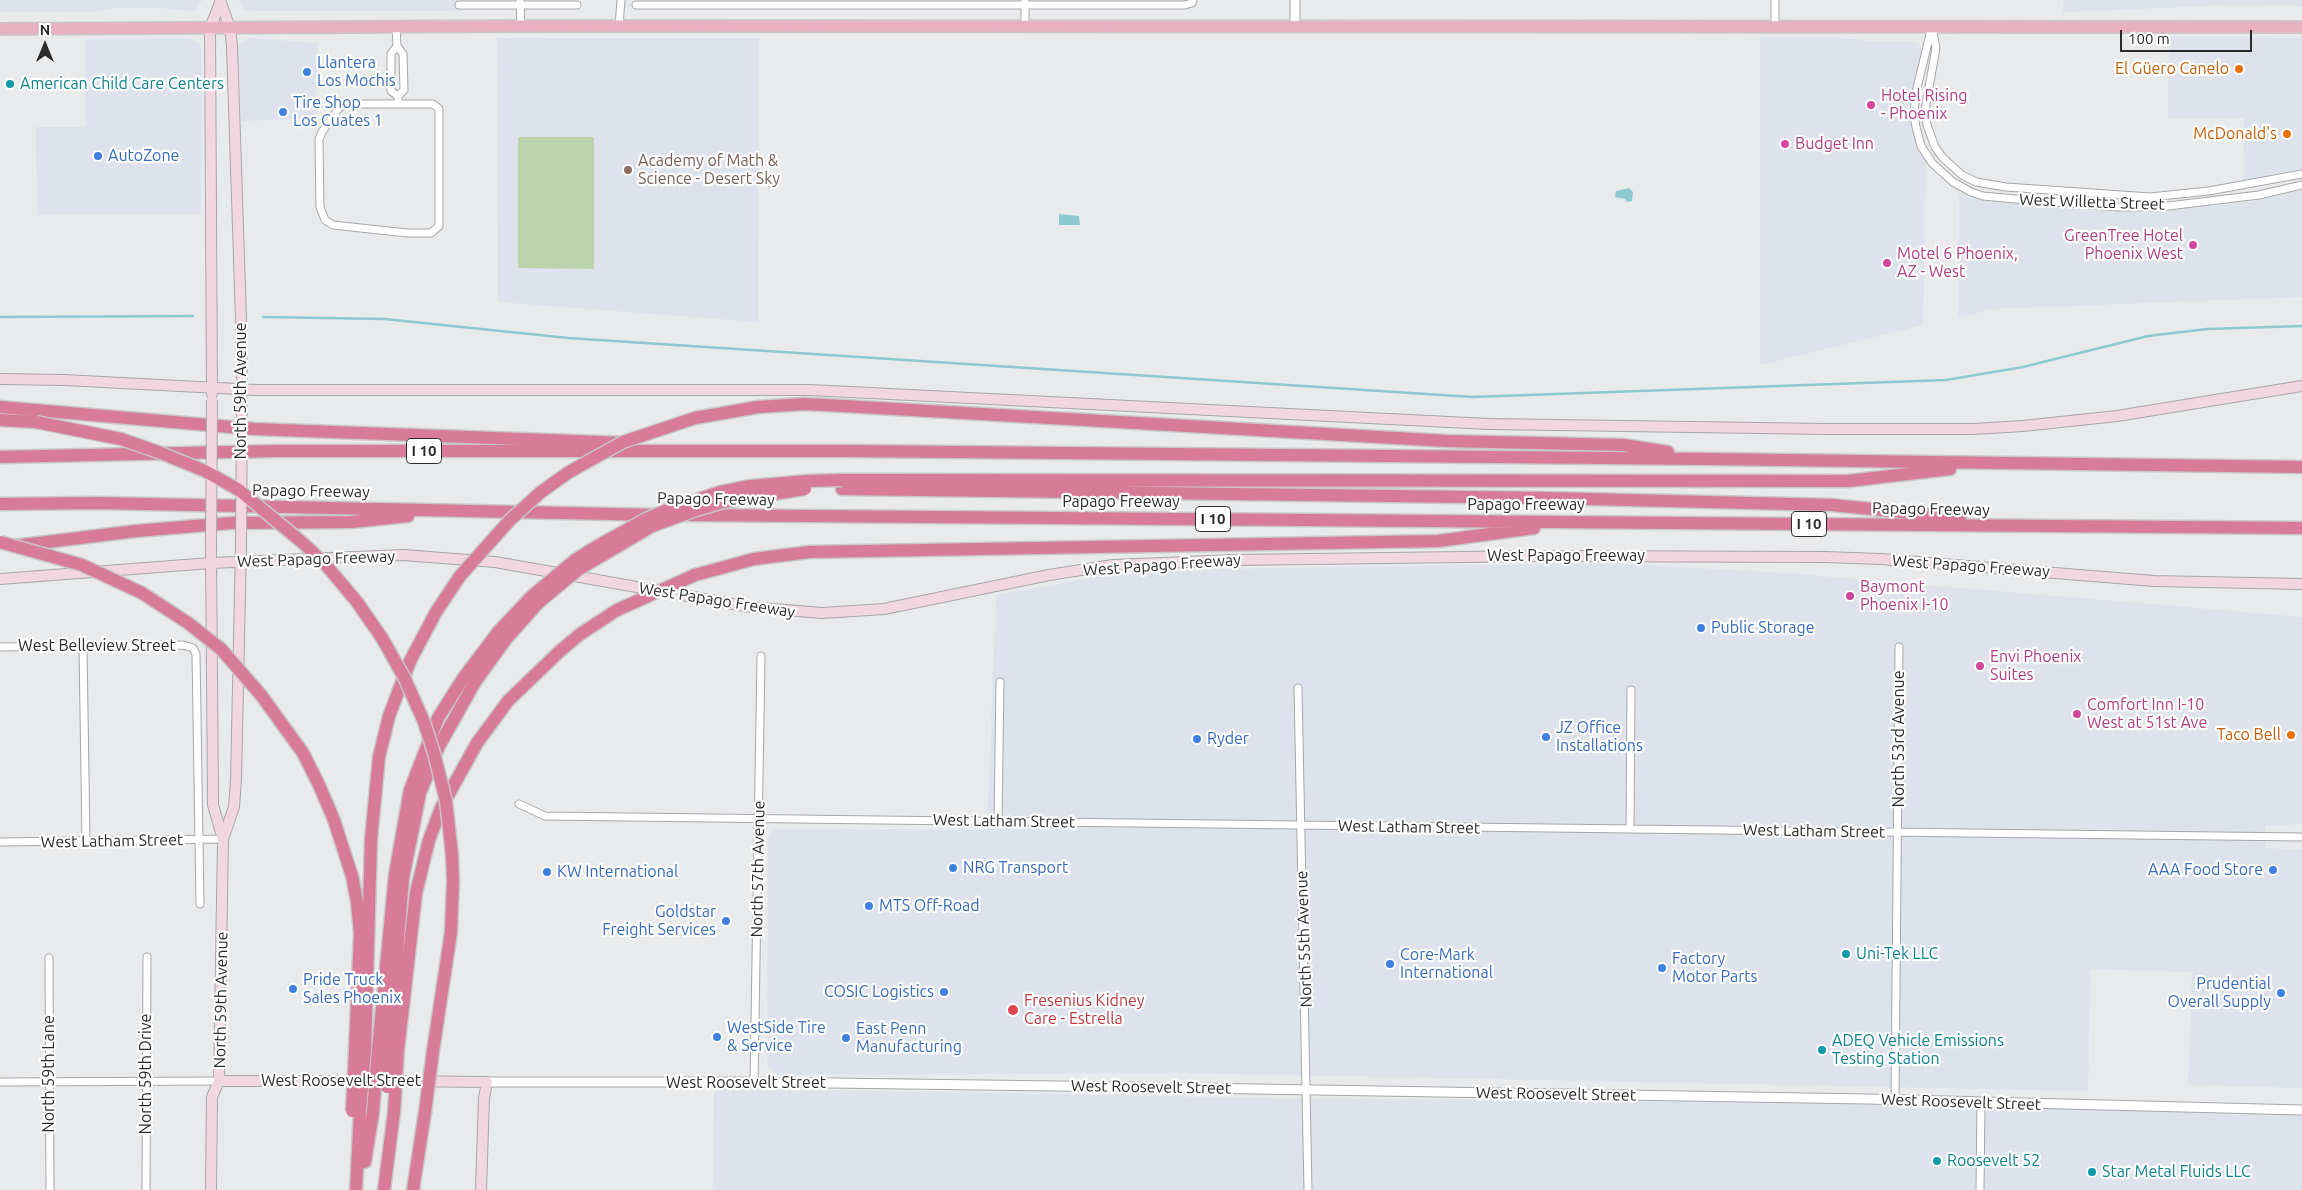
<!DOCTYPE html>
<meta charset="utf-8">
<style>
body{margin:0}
#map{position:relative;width:2302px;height:1190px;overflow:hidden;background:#e8eaec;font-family:Ubuntu,sans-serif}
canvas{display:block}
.north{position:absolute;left:20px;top:20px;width:50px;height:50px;-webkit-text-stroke:4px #fff;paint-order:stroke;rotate:0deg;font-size:14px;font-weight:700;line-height:20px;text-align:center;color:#2b2b2c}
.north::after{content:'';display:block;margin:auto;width:18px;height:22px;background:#2b2b2c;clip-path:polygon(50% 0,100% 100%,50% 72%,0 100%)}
.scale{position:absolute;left:2120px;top:30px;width:132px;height:22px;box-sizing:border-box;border:2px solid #2b2b2c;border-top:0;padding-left:6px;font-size:15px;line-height:18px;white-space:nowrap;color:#2b2b2c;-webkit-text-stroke:4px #fff;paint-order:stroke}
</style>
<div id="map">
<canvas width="2302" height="1190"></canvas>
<div class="north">N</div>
<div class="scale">100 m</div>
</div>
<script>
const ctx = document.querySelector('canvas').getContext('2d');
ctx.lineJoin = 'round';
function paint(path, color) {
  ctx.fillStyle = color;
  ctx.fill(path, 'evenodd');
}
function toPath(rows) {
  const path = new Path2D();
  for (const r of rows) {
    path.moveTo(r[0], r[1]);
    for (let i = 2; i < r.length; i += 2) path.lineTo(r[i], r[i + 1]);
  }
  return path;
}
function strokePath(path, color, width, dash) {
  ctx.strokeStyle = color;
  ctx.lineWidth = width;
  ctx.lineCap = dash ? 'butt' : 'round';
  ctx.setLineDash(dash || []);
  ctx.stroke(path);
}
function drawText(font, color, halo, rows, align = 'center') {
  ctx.font = font + ' Ubuntu,sans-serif';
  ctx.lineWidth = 4.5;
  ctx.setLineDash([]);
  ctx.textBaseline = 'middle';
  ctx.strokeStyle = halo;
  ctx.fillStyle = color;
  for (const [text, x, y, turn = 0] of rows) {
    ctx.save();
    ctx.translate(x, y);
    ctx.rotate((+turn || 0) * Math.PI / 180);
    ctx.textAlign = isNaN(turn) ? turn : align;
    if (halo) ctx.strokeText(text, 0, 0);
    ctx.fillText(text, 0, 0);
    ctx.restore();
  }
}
paint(toPath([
 [0,0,202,0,196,10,191,11,160,8,114,8,89,12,0,12],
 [238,0,462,0,462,11,254,11,244,9],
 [2063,0,2302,0,2302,6,2233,5,2063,12],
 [2169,36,2302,38,2302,170,2286,172,2243,183,2244,118,2168,118],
 [1760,37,1831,37,1870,41,1915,42,1920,44,1922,52,1908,108,1916,143,1926,164,1923,325,1760,365],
 [250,38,318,43,317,118,241,121,238,49,240,43],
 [497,38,759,38,758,322,498,302],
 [85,39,189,39,199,43,202,49,201,214,37,215,36,127,85,127],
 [2302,190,2302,297,1992,309,1958,318,1959,195,1985,201,2146,213,2249,202],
 [1606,563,1785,573,2302,617,2302,824,2265,826,2265,848,2302,850,2302,1088,2188,1085,2192,972,2091,969,2088,1091,1187,1073,776,1075,767,1065,768,838,771,832,776,829,987,830,996,595,1100,576,1224,569],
 [714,1088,1262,1098,1821,1103,1821,1099,2302,1110,2302,1190,713,1190]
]), '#dee2ec');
paint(toPath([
 [518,137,594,137,594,269,518,268]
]), '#bbd3ac');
paint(toPath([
 [1629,188,1633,192,1632,201,1627,202,1625,199,1615,197,1616,191],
 [1059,214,1079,216,1080,225,1059,225]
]), '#8dc9d0');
strokePath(toPath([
 [0,317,193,316],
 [263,317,385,319,568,338,1472,397,1946,380,2023,367,2148,336,2207,329,2302,326]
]), '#8dc9d0', 2.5);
const minor = toPath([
 [520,0,521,26],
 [1025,0,1025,26],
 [1775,0,1775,27],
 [459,5,577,5],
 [636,5,1185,5,1192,3,1193,0],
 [619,26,621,0],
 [1932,26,1916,92,1914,114,1916,127,1921,146,1932,163,1953,182,1971,192,1983,196,2015,199,2119,207,2160,207,2259,195,2302,185],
 [396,27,397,46,391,54,391,91,398,96],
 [1932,27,1936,48,1925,110,1927,125,1935,147,1943,158,1962,175,1976,182,2006,187,2150,197,2209,191,2302,174],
 [397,46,403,54,404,90,398,96,398,104,433,104,439,109,439,226,431,233,407,233,333,225,325,220,320,207,319,139,322,132,339,108,346,104,398,104],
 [0,647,183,645,193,648,196,654,200,904],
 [83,647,86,841],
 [1298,688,1308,1190],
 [519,804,545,816,2302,837],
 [998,821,1000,682],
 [1630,829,1631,690],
 [0,842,223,839],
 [49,958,50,1190],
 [0,1082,219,1081],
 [754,1082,761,656],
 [1895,1100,1899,647],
 [146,1190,147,957],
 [1980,1190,1981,1103]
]);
const tertiary = toPath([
 [1295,0,1295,26],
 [487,1082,754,1082,1134,1087,1867,1099,2302,1110]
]);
const secondary = toPath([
 [220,0,230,28,232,46,241,319,242,394],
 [0,379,64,380,257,390,810,390,1489,424,1827,429,1973,429,2023,426,2117,416,2302,386],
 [212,394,210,28,220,3],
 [211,549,213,805,223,839],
 [0,579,211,563,403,555,495,562,750,607,822,613,884,609,1049,575,1113,565,1233,560,1540,556,1825,557,1881,559,2154,581,2302,584],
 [219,1081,361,1081],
 [390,1081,487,1082,484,1098,481,1190],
 [211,1190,212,1097,219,1081,223,839,234,807,236,780,241,546]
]);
const primary = toPath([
 [0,29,521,26,2302,27]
]);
const motorway = toPath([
 [0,407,254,429,626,443],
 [758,407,804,404,826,405,1447,441,1624,445,1668,452],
 [0,420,36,422],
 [0,457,274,451,848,451,1710,459,2302,467],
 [842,480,1848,481,1950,469],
 [842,489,1547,498,1832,505,1960,518],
 [0,504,99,503,657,515],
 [682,515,2302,528],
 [14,546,136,531,231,523,351,522,408,516],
 [695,575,754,559,809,552,1438,541,1534,528],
 [261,695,303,753,319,785,334,820,352,876,357,902,360,933,355,1050],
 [365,1050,371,839,379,757,389,716,410,661,436,612,460,576],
 [378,1050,395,874,410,790,438,718,464,677,498,632,532,596],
 [398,1050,416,893,429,840,441,808,477,743,508,701,560,651,579,635,617,610],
 [389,1051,403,878,420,793,439,746,475,682,506,639,539,602],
 [433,1051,451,932,453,881,452,855],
 [365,1162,373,1112],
 [356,1190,360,1111],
 [384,1190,394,1112],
 [413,1190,425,1112]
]);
strokePath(minor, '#a6a7aa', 9);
strokePath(tertiary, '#a6a7aa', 11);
strokePath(secondary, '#a6a7aa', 12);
strokePath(primary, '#c8c8c8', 14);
strokePath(motorway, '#c8c8c8', 15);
strokePath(minor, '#fff', 7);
strokePath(tertiary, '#fff', 9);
strokePath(secondary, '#f3d7e0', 10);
strokePath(primary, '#e8b0c1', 11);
strokePath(motorway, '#d87b98', 12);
const secondaryBridge = toPath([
 [241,546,242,400],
 [211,549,212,400]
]);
const motorwayBridge = toPath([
 [36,422,121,439,161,453,205,471,239,490,304,544,326,565,357,602,382,638,405,679,424,722,434,753,446,801,452,855],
 [0,542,82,565,142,593,188,623,221,649,261,695],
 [460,576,510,520,541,492,569,472,623,442,695,418,758,407],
 [532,596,575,560,594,548,646,519,667,510,720,492,750,486,807,481,842,480],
 [539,602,579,569,652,526,696,510,723,502,805,489],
 [617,610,695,575],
 [387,1087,389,1051],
 [352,1111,355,1050],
 [360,1111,365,1050],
 [373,1112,378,1050],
 [394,1112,398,1050],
 [425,1112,433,1051]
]);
strokePath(secondaryBridge, '#a6a7aa', 12, []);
strokePath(motorwayBridge, '#c8c8c8', 15, []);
strokePath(secondaryBridge, '#f3d7e0', 10);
strokePath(motorwayBridge, '#d87b98', 12);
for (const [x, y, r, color] of [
 [2239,69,5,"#e8710a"],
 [307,72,5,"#3f7fe0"],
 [10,84,5,"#0f9aa8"],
 [1871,105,5,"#d1479c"],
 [283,112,5,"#3f7fe0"],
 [2287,134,5,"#e8710a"],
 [1785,144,5,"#d1479c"],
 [98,156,5,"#3f7fe0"],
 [628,170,5,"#8d6e63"],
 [2193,245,5,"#d1479c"],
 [1887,263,5,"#d1479c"],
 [1850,596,5,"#d1479c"],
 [1701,628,5,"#3f7fe0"],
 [1980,666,5,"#d1479c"],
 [2077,714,5,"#d1479c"],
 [2291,735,5,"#e8710a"],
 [1546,737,5,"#3f7fe0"],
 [1197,739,5,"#3f7fe0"],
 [953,868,5,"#3f7fe0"],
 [2273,870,5,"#3f7fe0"],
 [547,872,5,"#3f7fe0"],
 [869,906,5,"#3f7fe0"],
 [726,921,5,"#3f7fe0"],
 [1846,954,5,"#0f9aa8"],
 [1390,964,5,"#3f7fe0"],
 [1662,968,5,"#3f7fe0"],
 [293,989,5,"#3f7fe0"],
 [944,992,5,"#3f7fe0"],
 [2281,993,5,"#3f7fe0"],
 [1013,1010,6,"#e0444e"],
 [717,1037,5,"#3f7fe0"],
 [846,1038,5,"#3f7fe0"],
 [1822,1050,5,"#0f9aa8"],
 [1937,1161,5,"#0f9aa8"],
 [2092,1172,5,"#0f9aa8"]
]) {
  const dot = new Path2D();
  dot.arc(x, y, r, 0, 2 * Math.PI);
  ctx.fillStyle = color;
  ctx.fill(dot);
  strokePath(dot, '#fff', 2);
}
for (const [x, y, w] of [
 [424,451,35],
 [1213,519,35],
 [1809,524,35]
]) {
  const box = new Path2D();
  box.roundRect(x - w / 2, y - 12.5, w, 25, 4);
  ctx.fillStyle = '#fff';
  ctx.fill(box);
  strokePath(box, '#2b2b2c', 1);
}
drawText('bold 15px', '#2b2b2c', null, [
 ["I 10",424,451],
 ["I 10",1213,519],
 ["I 10",1809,524]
]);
drawText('16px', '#366cbe', '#fff', [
 ["Llantera",317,63],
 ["Los Mochis",317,81],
 ["Tire Shop",293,103],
 ["Los Cuates 1",293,121],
 ["AutoZone",108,156],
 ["Public Storage",1711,628],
 ["JZ Office",1556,728],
 ["Installations",1556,746],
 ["Ryder",1207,739],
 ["NRG Transport",963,868],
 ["AAA Food Store",2263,870,"right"],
 ["KW International",557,872],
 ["MTS Off-Road",879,906],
 ["Goldstar",716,912,"right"],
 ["Freight Services",716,930,"right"],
 ["Core-Mark",1400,955],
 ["International",1400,973],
 ["Factory",1672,959],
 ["Motor Parts",1672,977],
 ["Pride Truck",303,980],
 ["Sales Phoenix",303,998],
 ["Prudential",2271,984,"right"],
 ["Overall Supply",2271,1002,"right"],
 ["COSIC Logistics",934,992,"right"],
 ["WestSide Tire",727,1028],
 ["& Service",727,1046],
 ["East Penn",856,1029],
 ["Manufacturing",856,1047]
], 'left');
drawText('16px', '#c56008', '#fff', [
 ["El Güero Canelo",2229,69],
 ["McDonald's",2277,134],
 ["Taco Bell",2281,735]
], 'right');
drawText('16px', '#0d838f', '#fff', [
 ["American Child Care Centers",20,84],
 ["Uni-Tek LLC",1856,954],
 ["ADEQ Vehicle Emissions",1832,1041],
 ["Testing Station",1832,1059],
 ["Roosevelt 52",1947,1161],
 ["Star Metal Fluids LLC",2102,1172]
], 'left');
drawText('16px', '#b23c85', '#fff', [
 ["Hotel Rising",1881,96],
 ["- Phoenix",1881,114],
 ["Budget Inn",1795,144],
 ["GreenTree Hotel",2183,236,"right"],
 ["Phoenix West",2183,254,"right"],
 ["Motel 6 Phoenix,",1897,254],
 ["AZ - West",1897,272],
 ["Baymont",1860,587],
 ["Phoenix I-10",1860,605],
 ["Envi Phoenix",1990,657],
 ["Suites",1990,675],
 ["Comfort Inn I-10",2087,705],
 ["West at 51st Ave",2087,723]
], 'left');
drawText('16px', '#785e54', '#fff', [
 ["Academy of Math &",638,161],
 ["Science - Desert Sky",638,179]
], 'left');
drawText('16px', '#2b2b2c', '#fff', [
 ["West Willetta Street",2092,202,2],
 ["North 59th Avenue",241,391,-90],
 ["Papago Freeway",311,491,1],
 ["Papago Freeway",716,499,1],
 ["Papago Freeway",1121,502],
 ["Papago Freeway",1526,505],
 ["Papago Freeway",1931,509,1],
 ["West Papago Freeway",1566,556],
 ["West Papago Freeway",316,559,-2],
 ["West Papago Freeway",1162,565,-4],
 ["West Papago Freeway",1971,566,4],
 ["West Papago Freeway",717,600,9],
 ["West Belleview Street",97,646],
 ["North 53rd Avenue",1899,739,-90],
 ["West Latham Street",1004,821,1],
 ["West Latham Street",1409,827,1],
 ["West Latham Street",1814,831,1],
 ["West Latham Street",112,841,-1],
 ["North 57th Avenue",758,869,-89],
 ["North 55th Avenue",1304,939,-92],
 ["North 59th Avenue",221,1000,-89],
 ["North 59th Lane",49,1074,-90],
 ["North 59th Drive",146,1074,-90],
 ["West Roosevelt Street",341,1081],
 ["West Roosevelt Street",746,1083],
 ["West Roosevelt Street",1151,1087,1],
 ["West Roosevelt Street",1556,1094,1],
 ["West Roosevelt Street",1961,1102,2]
]);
drawText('16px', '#be3a42', '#fff', [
 ["Fresenius Kidney",1024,1001],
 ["Care - Estrella",1024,1019]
], 'left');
</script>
